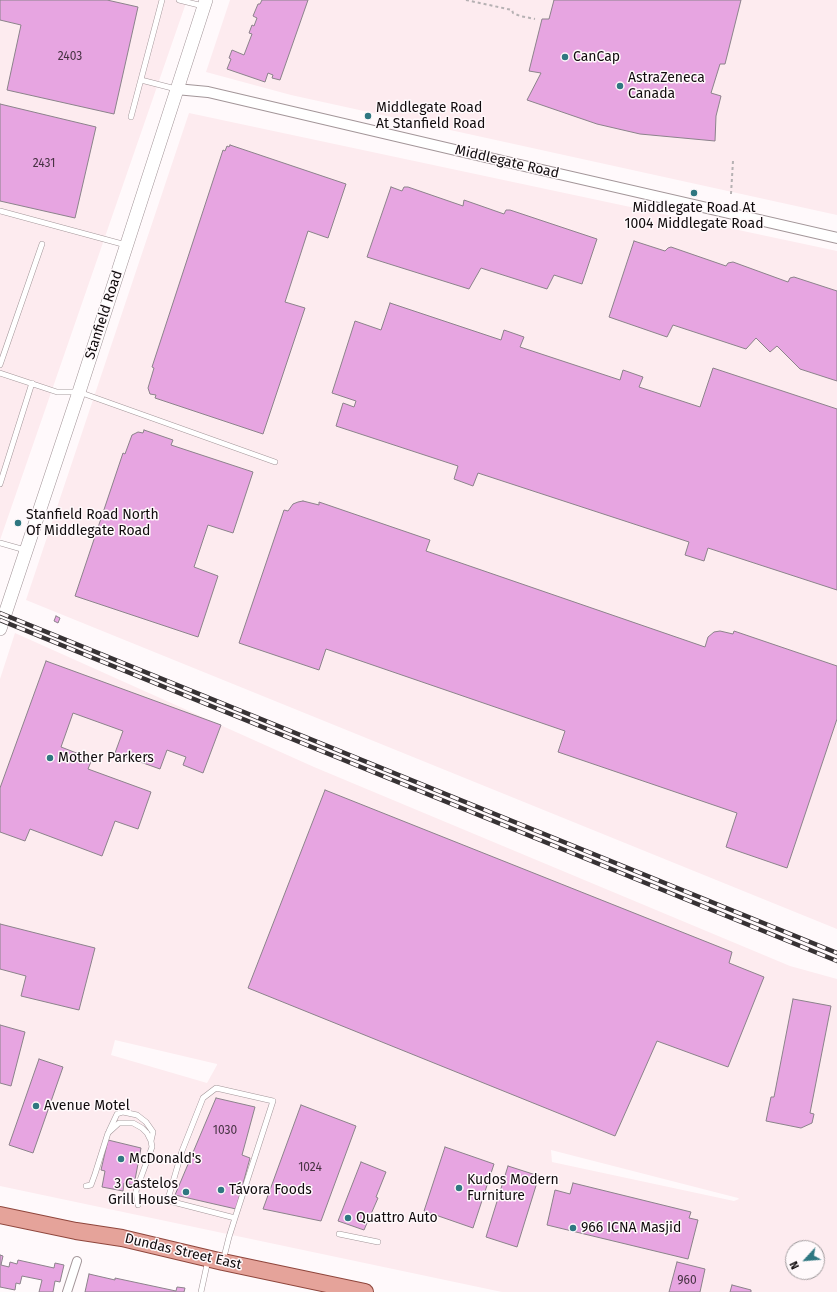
<!DOCTYPE html>
<meta charset="utf-8">
<style>
body{margin:0}
#map{position:relative;width:837px;height:1292px;overflow:hidden;background:#fff9fb;font-family:"Fira Sans",sans-serif}
canvas{display:block}
.north{position:absolute;left:785px;top:1240px;width:40px;height:40px;box-sizing:border-box;background:#fff9fb;border:1px solid #9f9a9c;border-radius:50%;rotate:244deg;font-size:11px;font-weight:700;line-height:16px;text-align:center;color:#100b0d}
.north::after{content:'';display:block;margin:auto;width:14px;height:18px;background:#2f7781;clip-path:polygon(50% 0,100% 100%,50% 72%,0 100%)}
</style>
<div id="map">
<canvas width="837" height="1292"></canvas>
<div class="north">N</div>
</div>
<script>
const ctx = document.querySelector('canvas').getContext('2d');
ctx.lineJoin = 'round';
function paint(path, color) {
  ctx.fillStyle = color;
  ctx.fill(path, 'evenodd');
}
function toPath(rows) {
  const path = new Path2D();
  for (const r of rows) {
    path.moveTo(r[0], r[1]);
    for (let i = 2; i < r.length; i += 2) path.lineTo(r[i], r[i + 1]);
  }
  return path;
}
function strokePath(path, color, width, dash) {
  ctx.strokeStyle = color;
  ctx.lineWidth = width;
  ctx.lineCap = dash ? 'butt' : 'round';
  ctx.setLineDash(dash || []);
  ctx.stroke(path);
}
function drawText(font, color, halo, rows, align = 'center') {
  ctx.font = font + ' "Fira Sans",sans-serif';
  ctx.lineWidth = 3;
  ctx.setLineDash([]);
  ctx.textBaseline = 'middle';
  ctx.strokeStyle = halo;
  ctx.fillStyle = color;
  for (const [text, x, y, turn = 0] of rows) {
    ctx.save();
    ctx.translate(x, y);
    ctx.rotate((+turn || 0) * Math.PI / 180);
    ctx.textAlign = isNaN(turn) ? turn : align;
    if (halo) ctx.strokeText(text, 0, 0);
    ctx.fillText(text, 0, 0);
    ctx.restore();
  }
}
paint(toPath([
 [0,0,187,0,0,540],
 [230,0,837,0,837,215,291,95,206,72],
 [189,113,837,251,837,929,26,600],
 [15,633,314,767,790,966,837,979,837,1292,502,1292,0,1186,0,679],
 [115,1040,217,1064,217,1065,207,1083,111,1055],
 [551,1150,738,1198,739,1199,734,1201,552,1162],
 [793,1248,817,1248,817,1272,793,1272]
]), '#fdebef');
const building = toPath([
 [0,0,107,0,138,7,114,114,7,90,21,25,0,20,0,0],
 [262,0,308,0,280,80,272,78,273,75,268,73,265,82,227,69,231,59,229,58,232,50,244,55,252,34,249,33,252,25,254,26,257,18,253,16,258,4,260,4,262,0],
 [554,0,741,0,725,64,720,64,711,93,721,96,716,116,715,141,640,134,597,124,527,100,541,73,529,71,542,19,549,19,554,0],
 [0,104,96,127,75,218,0,201,0,104],
 [230,145,346,184,328,238,308,231,285,302,305,308,263,434,155,398,156,395,150,394,148,388,154,368,152,367,223,150,225,151,227,146,229,147,230,145],
 [391,187,402,191,404,187,408,187,463,206,464,200,504,214,506,210,510,210,597,239,582,284,554,275,547,289,481,268,469,289,367,257,391,187],
 [634,241,665,251,668,248,671,247,726,266,728,263,733,262,788,282,790,278,794,277,837,291,837,381,800,369,777,346,770,352,756,338,746,349,673,325,667,337,609,317,634,241],
 [390,303,501,340,504,330,524,337,520,347,620,380,623,370,643,377,639,387,700,407,713,368,837,409,837,590,708,548,704,561,685,555,689,542,478,473,473,486,454,479,458,466,336,426,343,403,354,407,356,401,332,393,355,321,381,330,390,303],
 [144,430,173,440,171,445,253,472,233,533,208,525,194,567,218,576,198,637,75,596,123,453,125,454,132,435,138,432,143,433,144,430],
 [303,501,319,505,319,502,430,540,426,551,705,647,708,637,714,632,720,631,733,634,734,631,837,666,837,719,787,868,726,847,737,813,558,752,565,731,326,649,319,670,239,643,284,510,288,511,293,504,298,502,303,501],
 [56,616,60,618,58,623,54,621,56,616],
 [46,661,221,725,203,773,183,765,186,757,167,750,160,769,115,753,123,731,73,713,61,747,92,759,88,769,151,792,138,829,115,821,102,856,30,829,25,841,0,832,0,788,46,661],
 [325,790,732,952,729,963,764,977,728,1067,657,1041,615,1136,248,988,325,790],
 [0,924,95,948,79,1010,21,996,26,976,0,969,0,924],
 [793,999,831,1006,810,1113,814,1114,812,1123,801,1128,766,1121,771,1097,774,1097,793,999],
 [0,1025,25,1032,11,1086,0,1083,0,1025],
 [39,1059,63,1067,33,1153,9,1145,39,1059],
 [216,1098,255,1107,242,1155,250,1158,236,1209,175,1195,216,1098],
 [301,1105,356,1126,321,1221,263,1209,301,1105],
 [108,1140,141,1148,134,1185,124,1183,123,1191,102,1187,105,1171,101,1170,108,1140],
 [445,1147,494,1164,473,1228,424,1211,445,1147],
 [361,1162,386,1172,376,1197,378,1198,364,1230,338,1221,361,1162],
 [508,1166,539,1176,517,1247,486,1237,508,1166],
 [573,1183,691,1212,689,1218,698,1220,688,1259,547,1225,555,1190,570,1194,573,1183],
 [0,1255,3,1256,1,1265,9,1267,10,1262,17,1264,18,1260,54,1268,55,1263,64,1265,60,1282,55,1281,53,1292,39,1292,42,1280,22,1276,20,1284,16,1283,15,1290,0,1287,0,1255],
 [677,1262,705,1269,700,1292,669,1292,677,1262],
 [89,1274,115,1280,115,1278,176,1291,177,1287,185,1288,184,1292,85,1292,89,1274],
 [732,1285,751,1290,751,1292,730,1292,732,1285]
]);
paint(building, '#e7a5e1');
strokePath(building, '#8c838b', 1);
const service = toPath([
 [179,0,203,6],
 [141,80,176,89],
 [131,117,162,0],
 [0,211,126,245],
 [0,365,42,244],
 [0,373,57,392,79,392,275,462],
 [0,484,32,383],
 [0,543,25,550],
 [109,1131,117,1114,123,1112,137,1115,146,1122,153,1132,151,1141],
 [86,1186,91,1185,95,1174,108,1133,119,1123,133,1123,142,1128,147,1133,151,1141,152,1147,136,1191,138,1205],
 [339,1234,378,1242],
 [223,1261,229,1237,235,1218,273,1101,216,1088,203,1098,182,1151,168,1199,169,1201,235,1218],
 [201,1292,208,1260]
]);
const pedestrian = toPath([
 [67,1292,77,1261]
]);
const minor = toPath([
 [176,89,208,92,468,153,837,238]
]);
const tertiary = toPath([
 [0,629,79,392,206,0]
]);
const primary = toPath([
 [0,1215,76,1231,122,1238,223,1262,365,1292]
]);
strokePath(service, '#a39699', 6);
strokePath(pedestrian, '#a39699', 10);
strokePath(minor, '#a39699', 12);
strokePath(tertiary, '#a39699', 14);
strokePath(primary, '#8f463c', 18);
strokePath(toPath([
 [466,0,512,10,513,13,520,16,535,19],
 [731,194,733,161]
]), '#b6b1b3', 2, [3, 3]);
strokePath(service, '#fff', 5);
strokePath(pedestrian, '#fff', 8);
strokePath(minor, '#fff', 10);
strokePath(tertiary, '#fff', 13);
strokePath(primary, '#e5a39a', 16);
const rail = toPath([
 [0,613,837,953],
 [0,620,837,961]
]);
strokePath(rail, '#373234', 4.5);
strokePath(rail, '#fff9fb', 3, [9]);
for (const [x, y, r, color] of [
 [565,57,4,"#2f7781"],
 [620,86,4,"#2f7781"],
 [368,116,4,"#2f7781"],
 [694,193,4,"#2f7781"],
 [18,523,4,"#2f7781"],
 [50,758,4,"#2f7781"],
 [36,1106,4,"#2f7781"],
 [121,1159,4,"#2f7781"],
 [459,1188,4,"#2f7781"],
 [221,1190,4,"#2f7781"],
 [186,1192,4,"#2f7781"],
 [348,1218,4,"#2f7781"],
 [573,1228,4,"#2f7781"]
]) {
  const dot = new Path2D();
  dot.arc(x, y, r, 0, 2 * Math.PI);
  ctx.fillStyle = color;
  ctx.fill(dot);
  strokePath(dot, '#fff9fb', 1.5);
}
drawText('12px', '#463242', null, [
 ["2403",70,57],
 ["2431",44,164],
 ["1030",225,1131],
 ["1024",310,1168],
 ["960",687,1281]
]);
drawText('14px', '#100b0d', '#fff9fb', [
 ["CanCap",573,57],
 ["AstraZeneca",628,78],
 ["Canada",628,94],
 ["Middlegate Road",376,108],
 ["At Stanfield Road",376,124],
 ["Middlegate Road At",694,208,"center"],
 ["1004 Middlegate Road",694,224,"center"],
 ["Stanfield Road North",26,515],
 ["Of Middlegate Road",26,531],
 ["Mother Parkers",58,758],
 ["Avenue Motel",44,1106],
 ["McDonald's",129,1159],
 ["Kudos Modern",467,1180],
 ["Furniture",467,1196],
 ["3 Castelos",178,1184,"right"],
 ["Grill House",178,1200,"right"],
 ["Távora Foods",229,1190],
 ["Quattro Auto",356,1218],
 ["966 ICNA Masjid",581,1228]
], 'left');
drawText('14px', '#100b0d', '#fff9fb', [
 ["Middlegate Road",507,162,13],
 ["Stanfield Road",104,315,-72],
 ["Dundas Street East",183,1252,13]
]);
</script>
